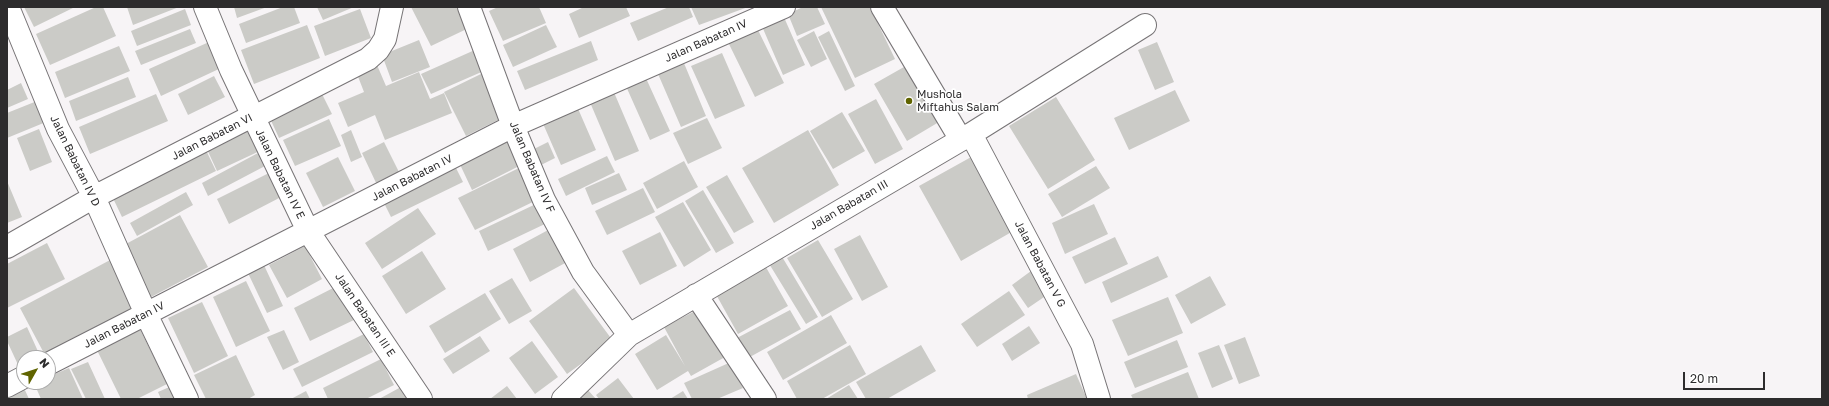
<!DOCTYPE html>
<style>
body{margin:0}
#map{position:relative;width:1829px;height:406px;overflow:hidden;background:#f7f4f6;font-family:"Golos Text",sans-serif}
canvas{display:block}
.frame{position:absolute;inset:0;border:8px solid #2d2c2d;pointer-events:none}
.north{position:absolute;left:16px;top:350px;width:40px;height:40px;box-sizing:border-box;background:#fff;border:1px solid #ababab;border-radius:50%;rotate:51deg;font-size:11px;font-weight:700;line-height:16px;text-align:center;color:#2d2c2d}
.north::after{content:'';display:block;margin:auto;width:14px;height:18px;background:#606400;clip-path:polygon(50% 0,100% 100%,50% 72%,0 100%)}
.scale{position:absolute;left:1683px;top:372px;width:82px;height:18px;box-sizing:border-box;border:2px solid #2d2c2d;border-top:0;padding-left:5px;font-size:12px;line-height:14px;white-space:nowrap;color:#2d2c2d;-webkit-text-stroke:3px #fff;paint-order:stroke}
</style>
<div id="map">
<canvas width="1829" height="406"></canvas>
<div class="frame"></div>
<div class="north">N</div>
<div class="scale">20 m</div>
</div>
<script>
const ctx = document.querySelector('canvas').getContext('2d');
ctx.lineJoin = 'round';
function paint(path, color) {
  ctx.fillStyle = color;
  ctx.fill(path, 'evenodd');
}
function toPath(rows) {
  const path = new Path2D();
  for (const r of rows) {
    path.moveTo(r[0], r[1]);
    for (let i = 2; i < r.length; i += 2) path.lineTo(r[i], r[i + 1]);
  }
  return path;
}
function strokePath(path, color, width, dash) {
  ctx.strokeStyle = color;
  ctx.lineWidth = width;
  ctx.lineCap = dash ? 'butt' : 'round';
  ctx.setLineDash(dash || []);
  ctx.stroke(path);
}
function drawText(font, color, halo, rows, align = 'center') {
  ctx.font = font + ' "Golos Text",sans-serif';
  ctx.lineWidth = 3.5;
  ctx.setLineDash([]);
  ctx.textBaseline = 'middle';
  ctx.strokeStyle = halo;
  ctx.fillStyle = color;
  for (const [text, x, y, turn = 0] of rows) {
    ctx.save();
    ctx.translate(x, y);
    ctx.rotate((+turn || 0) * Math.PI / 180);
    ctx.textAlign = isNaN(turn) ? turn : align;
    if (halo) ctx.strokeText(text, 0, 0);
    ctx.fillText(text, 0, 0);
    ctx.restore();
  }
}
paint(toPath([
 [24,7,75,7,34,27],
 [96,7,103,7,116,36,50,65,36,34],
 [127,7,179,7,133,25],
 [234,7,267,7,237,18],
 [283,7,294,7,300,23,246,43,239,24],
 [317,7,354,7,323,20],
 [411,7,463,7,473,26,431,46],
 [498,7,539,7,546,23,503,41,489,11],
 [584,7,626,7,630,16,579,38,569,14],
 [669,7,689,7,693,17,638,41,630,23],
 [691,7,748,7,699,25],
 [803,7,817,7,825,24,797,36,788,14],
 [821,7,870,7,895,59,855,78],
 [185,9,191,25,137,46,131,31],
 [360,9,371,38,325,56,314,26],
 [783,15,805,65,783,75,761,24],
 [307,25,320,58,254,84,241,50],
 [546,25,557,47,513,67,503,45],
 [756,26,784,83,755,97,727,40],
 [190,29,196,43,141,65,135,51],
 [814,31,827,59,811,67,797,40],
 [829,31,855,86,845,91,818,37],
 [419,40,430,67,392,82,382,55],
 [591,41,598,60,525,90,517,71],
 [209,42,221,68,161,96,149,69],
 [1157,42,1174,82,1155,90,1138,50],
 [119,46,130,71,65,98,55,72],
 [477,49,486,70,431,94,421,74],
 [722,53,745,106,715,119,691,66],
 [681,56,706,116,681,127,655,67],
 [911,63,944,119,907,141,874,84],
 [377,65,386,86,419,72,430,99,444,93,452,113,385,140,375,115,348,127,338,103,364,92,357,74],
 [485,72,506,116,466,136,444,92],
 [214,76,225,97,188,115,178,94],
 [645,76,670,131,650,140,625,84],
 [128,77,136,97,76,121,69,101],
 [21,83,28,99,7,108,7,90],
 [320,90,332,114,279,138,268,114],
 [613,90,639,151,615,161,589,100],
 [1175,90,1190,121,1129,150,1114,118],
 [156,94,168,121,90,154,79,127],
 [1056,97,1095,160,1048,189,1009,126],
 [876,99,903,149,875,164,848,114],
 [37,101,46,122,7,138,7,113],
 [576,104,596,150,561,165,541,119],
 [842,112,865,151,833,169,810,131],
 [707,118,722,148,688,164,673,133],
 [329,119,341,146,295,166,283,140],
 [252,123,264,149,217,171,205,145],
 [39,129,52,162,30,171,17,138],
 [351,130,362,157,351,162,341,135],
 [508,130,525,163,472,190,456,156],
 [808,130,839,185,774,223,742,168],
 [384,142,401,176,378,187,362,153],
 [548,142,555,158,539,166,532,150],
 [204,146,216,171,122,217,110,192],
 [258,153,265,166,208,196,202,183],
 [607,156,615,172,566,196,558,179],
 [973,156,1015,230,961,261,919,186],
 [338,157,355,191,323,207,306,173],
 [684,161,698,187,657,209,643,183],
 [453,162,463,182,391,217,381,197],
 [523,166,539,199,475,230,458,198],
 [1096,166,1110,188,1062,217,1048,194],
 [271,172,283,196,229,224,217,199],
 [619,173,627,190,592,205,585,188],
 [727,175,754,222,734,233,706,187],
 [7,181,22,217,7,223],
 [643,188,655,212,607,235,595,211],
 [703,190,734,243,716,253,685,201],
 [186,192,193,205,137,236,130,223],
 [683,202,711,250,684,267,655,217],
 [538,203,547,223,488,251,479,231],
 [1094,204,1108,234,1065,254,1052,223],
 [418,208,436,234,382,269,365,243],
 [180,215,208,267,151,297,124,245],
 [550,229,567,262,530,282,513,249],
 [660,232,677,266,640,285,622,251],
 [860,235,888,287,862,301,834,249],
 [1115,237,1128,264,1085,284,1072,257],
 [818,240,853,299,822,317,787,258],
 [47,243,65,279,7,308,7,264],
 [305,246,322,279,287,298,269,265],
 [422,251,446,289,406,314,382,276],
 [781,255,818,317,806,324,768,262],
 [1158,256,1168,277,1111,303,1102,282],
 [112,259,138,307,46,357,20,308],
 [763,262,788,306,738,334,713,289],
 [263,263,283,306,267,313,247,271],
 [1031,271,1047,295,1028,308,1012,285],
 [1210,276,1226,305,1191,324,1175,295],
 [512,278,532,311,509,324,489,291],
 [246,281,270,331,236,347,213,297],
 [339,285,356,319,310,341,294,308],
 [574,288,613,341,567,374,529,321],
 [1009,291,1025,315,977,347,961,324],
 [485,293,501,319,445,353,429,326],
 [1168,297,1183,333,1128,356,1112,320],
 [202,302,228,356,194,373,168,318],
 [699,309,725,357,691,376,688,371,657,390,635,354,666,335,685,366,664,327],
 [790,310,801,329,748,358,737,338],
 [831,315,847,343,783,380,767,352],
 [137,323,167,384,137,399,121,399,94,344],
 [1029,326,1040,343,1012,361,1002,344],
 [27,327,41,358,24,358,24,367,20,369,7,341,7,337],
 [284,330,299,362,283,370,267,337],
 [364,334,373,352,302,387,293,369],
 [480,336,490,351,453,374,443,359],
 [1245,337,1260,376,1239,384,1224,345],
 [1177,340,1188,367,1135,388,1124,362],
 [532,341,558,377,535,394,509,358],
 [850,345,866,374,822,399,797,399,787,381],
 [921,345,936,371,887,399,866,399,856,382],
 [1219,345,1233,379,1212,388,1198,353],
 [236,355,255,395,248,399,206,399,194,375],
 [381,359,394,385,366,399,328,399,323,388],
 [88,362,105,399,86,399,71,369],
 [731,362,743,388,717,399,692,399,684,383],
 [69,368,83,399,41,399,34,383,48,382,48,377],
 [1188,372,1199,399,1133,399,1131,395],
 [1076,374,1087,399,1028,399,1027,395],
 [618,378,634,399,599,399,596,395],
 [174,385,180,399,161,399,158,392],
 [849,385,858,399,826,399],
 [507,386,517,399,490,399],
 [401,387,408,399,379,399],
 [24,388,29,399,7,399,7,396],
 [587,389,596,399,575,399],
 [306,391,310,399,291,399],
 [683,391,688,399,670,399]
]), '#cbcbc7');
const street = toPath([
 [8,7,58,129,94,197,146,314,187,399],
 [205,7,231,70,308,231,421,399],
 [469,7,513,126,544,200,583,272,629,335],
 [882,7,961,140],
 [971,134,1082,344,1099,399],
 [7,247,94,197,252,116,260,114,368,59,378,50,385,39,392,7],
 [696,295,765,399],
 [48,364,513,126,784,7],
 [7,386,24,377],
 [563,399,629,335,971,134,1145,25]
]);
strokePath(street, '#777476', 24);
strokePath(street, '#fff', 22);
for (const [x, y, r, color] of [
 [909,101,4,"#606400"]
]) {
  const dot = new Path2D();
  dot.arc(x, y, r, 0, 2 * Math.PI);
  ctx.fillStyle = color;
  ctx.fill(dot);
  strokePath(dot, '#fff', 1.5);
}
drawText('11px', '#2d2c2d', '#fff', [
 ["Jalan Babatan IV",706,41,-24],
 ["Jalan Babatan VI",212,137,-27],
 ["Jalan Babatan IV D",75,161,64],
 ["Jalan Babatan IV F",532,167,67],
 ["Jalan Babatan IV E",280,174,64],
 ["Jalan Babatan IV",412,178,-27],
 ["Jalan Babatan III",849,205,-30],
 ["Jalan Babatan V G",1040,264,62],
 ["Jalan Babatan III E",365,315,56],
 ["Jalan Babatan IV",124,325,-27]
]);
drawText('11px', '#2d2c2d', '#fff', [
 ["Mushola",917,95],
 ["Miftahus Salam",917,108]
], 'left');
</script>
